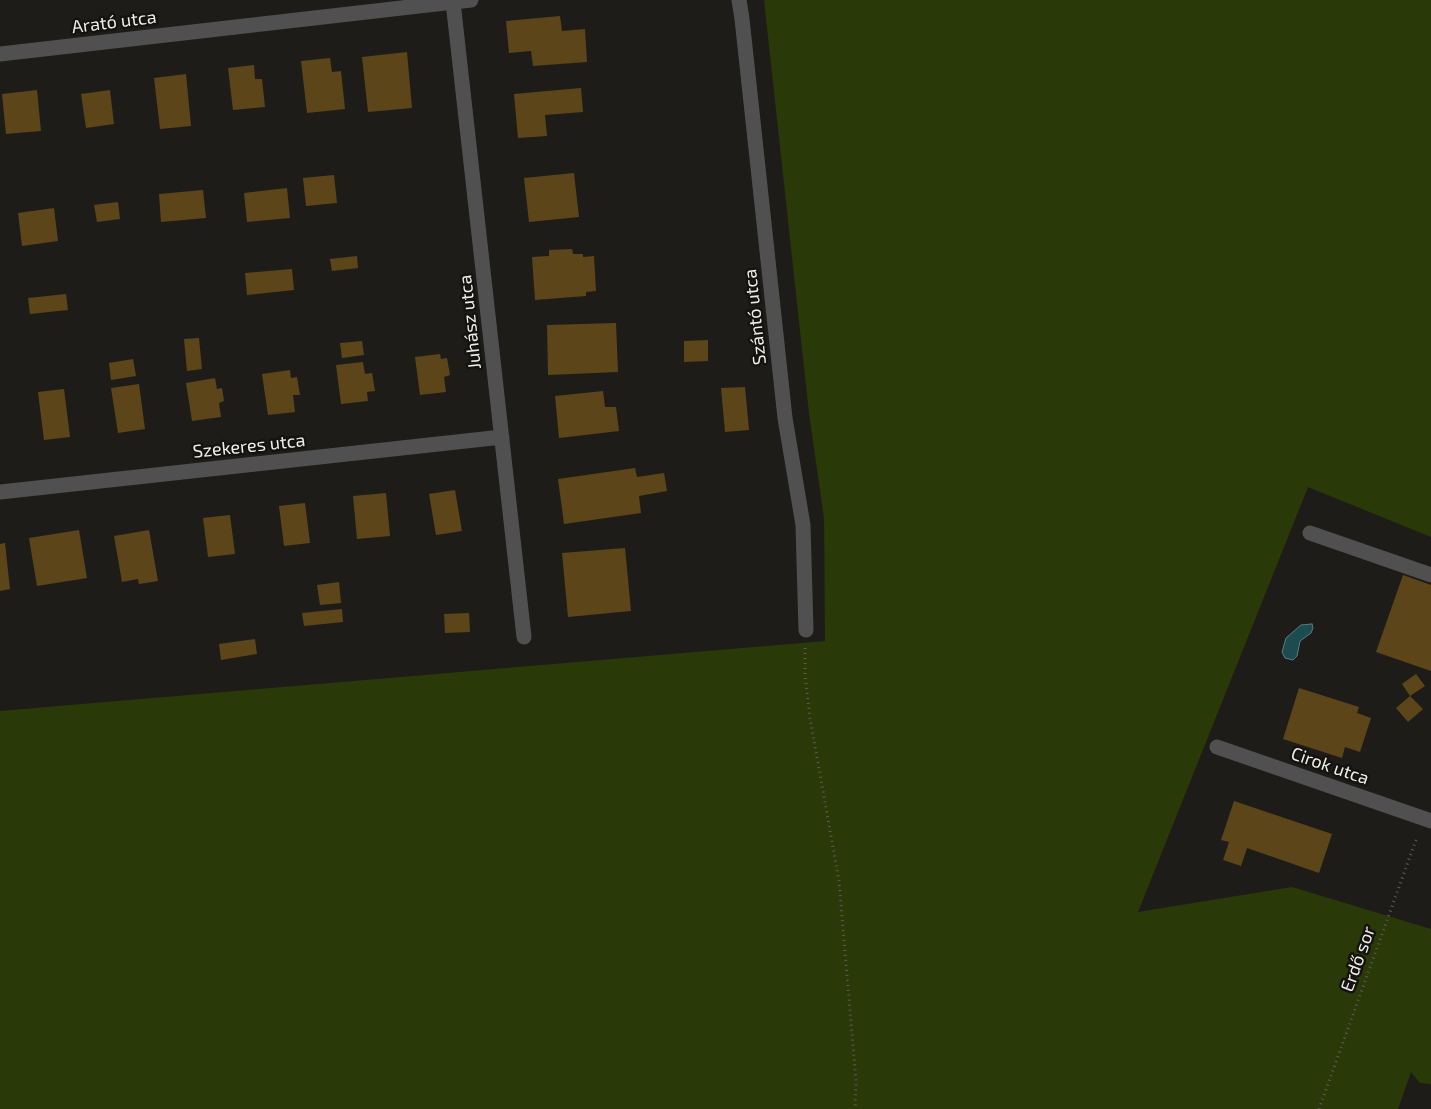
<!DOCTYPE html>
<meta charset="utf-8">
<style>
body{margin:0}
canvas{display:block;background:#1e1c19}
</style>
<canvas width="1431" height="1109"></canvas>
<script>
const ctx = document.querySelector('canvas').getContext('2d');
ctx.lineJoin = 'round';
function paint(path, color) {
  ctx.fillStyle = color;
  ctx.fill(path, 'evenodd');
}
function toPath(rows) {
  const path = new Path2D();
  for (const r of rows) {
    path.moveTo(r[0], r[1]);
    for (let i = 2; i < r.length; i += 2) path.lineTo(r[i], r[i + 1]);
  }
  return path;
}
function strokePath(path, color, width, dash) {
  ctx.strokeStyle = color;
  ctx.lineWidth = width;
  ctx.lineCap = dash ? 'butt' : 'round';
  ctx.setLineDash(dash || []);
  ctx.stroke(path);
}
function drawText(font, color, halo, rows, align = 'center') {
  ctx.font = font + ' "Exo 2",sans-serif';
  ctx.lineWidth = 5;
  ctx.setLineDash([]);
  ctx.textBaseline = 'middle';
  ctx.strokeStyle = halo;
  ctx.fillStyle = color;
  for (const [text, x, y, turn = 0] of rows) {
    ctx.save();
    ctx.translate(x, y);
    ctx.rotate((+turn || 0) * Math.PI / 180);
    ctx.textAlign = isNaN(turn) ? turn : align;
    if (halo) ctx.strokeText(text, 0, 0);
    ctx.fillText(text, 0, 0);
    ctx.restore();
  }
}
paint(toPath([
 [764,0,1431,0,1431,537,1308,487,1138,912,1292,887,1431,929,1431,1084,1420,1083,1411,1072,1398,1109,0,1109,0,711,825,641,824,518,809,413]
]), '#293907');
const water = toPath([
 [1312,624,1313,628,1311,633,1300,641,1297,656,1293,660,1285,658,1282,652,1286,638,1301,625,1312,624]
]);
paint(water, '#1c4c4f');
strokePath(water, '#5b7c7e', 1);
paint(toPath([
 [560,16,562,31,585,29,587,62,533,66,531,51,509,53,506,21],
 [407,52,412,108,368,112,362,57],
 [330,58,332,72,341,71,345,109,307,113,301,61],
 [254,65,255,79,262,79,265,107,233,110,228,68],
 [186,74,191,126,160,129,154,78],
 [581,88,583,112,545,115,547,136,518,138,514,94],
 [37,90,41,131,6,134,2,94],
 [110,90,114,124,86,128,81,94],
 [574,173,579,217,529,222,524,178],
 [334,175,337,203,306,206,303,178],
 [287,188,290,218,247,222,244,193],
 [203,190,206,218,161,222,159,194],
 [118,202,120,219,97,222,94,205],
 [54,208,58,241,22,246,18,213],
 [572,249,573,254,583,254,583,257,594,256,596,291,586,292,586,296,535,300,532,257,549,256,549,250],
 [357,256,358,268,332,271,330,259],
 [292,269,294,290,247,295,245,273],
 [66,294,68,310,30,314,28,298],
 [616,323,618,372,548,375,547,325],
 [199,338,202,369,187,371,184,339],
 [708,340,708,361,684,362,684,341],
 [362,341,364,355,342,358,340,343],
 [440,354,441,359,447,358,450,375,444,377,446,392,420,395,415,357],
 [133,359,136,376,111,380,109,363],
 [363,362,365,374,372,373,375,391,367,392,368,401,341,404,336,365],
 [290,370,291,378,297,377,300,395,293,395,295,412,268,415,262,374],
 [215,378,217,389,222,388,224,401,219,403,221,417,192,421,186,383],
 [139,384,145,429,118,433,111,388],
 [745,387,749,430,725,432,721,388],
 [64,389,70,437,44,440,38,392],
 [603,391,605,407,616,407,619,431,559,438,555,396],
 [635,468,637,477,664,473,667,491,639,496,641,513,564,524,558,479],
 [455,490,462,531,436,535,429,494],
 [386,493,390,536,357,539,353,496],
 [305,503,310,543,284,546,279,506],
 [230,515,235,554,208,557,203,518],
 [79,530,87,578,37,586,29,538],
 [149,530,158,581,139,584,138,579,122,582,114,536],
 [5,543,10,589,0,591,0,544],
 [625,548,631,611,568,617,562,553],
 [1403,575,1431,585,1431,671,1376,652],
 [339,582,341,603,320,605,317,585],
 [342,609,343,622,304,626,302,613],
 [469,613,470,632,445,633,444,614],
 [255,639,257,654,221,660,219,644],
 [1416,674,1425,686,1410,696,1402,684],
 [1299,688,1359,707,1357,713,1371,718,1360,752,1345,747,1342,758,1283,739],
 [1410,696,1423,709,1408,722,1396,708],
 [1234,801,1332,834,1319,873,1247,848,1241,866,1223,860,1229,842,1221,840]
]), '#5c4518');
strokePath(toPath([
 [805,648,805,675,810,718,839,881,856,1081,855,1109],
 [1319,1109,1417,837]
]), '#5d5c59', 3, [1, 4]);
strokePath(toPath([
 [739,0,742,19,785,418,803,525,806,630],
 [453,2,524,637],
 [0,54,471,0],
 [0,492,502,437],
 [1310,533,1431,575],
 [1217,747,1431,821]
]), '#515051', 15);
drawText('18px', '#eeedea', '#151310', [
 ["Arató utca",114,22,-7],
 ["Szántó utca",755,317,-96],
 ["Juhász utca",470,322,-96],
 ["Szekeres utca",249,446,-6],
 ["Cirok utca",1330,766,19],
 ["Erdő sor",1358,959,-70]
]);
</script>
